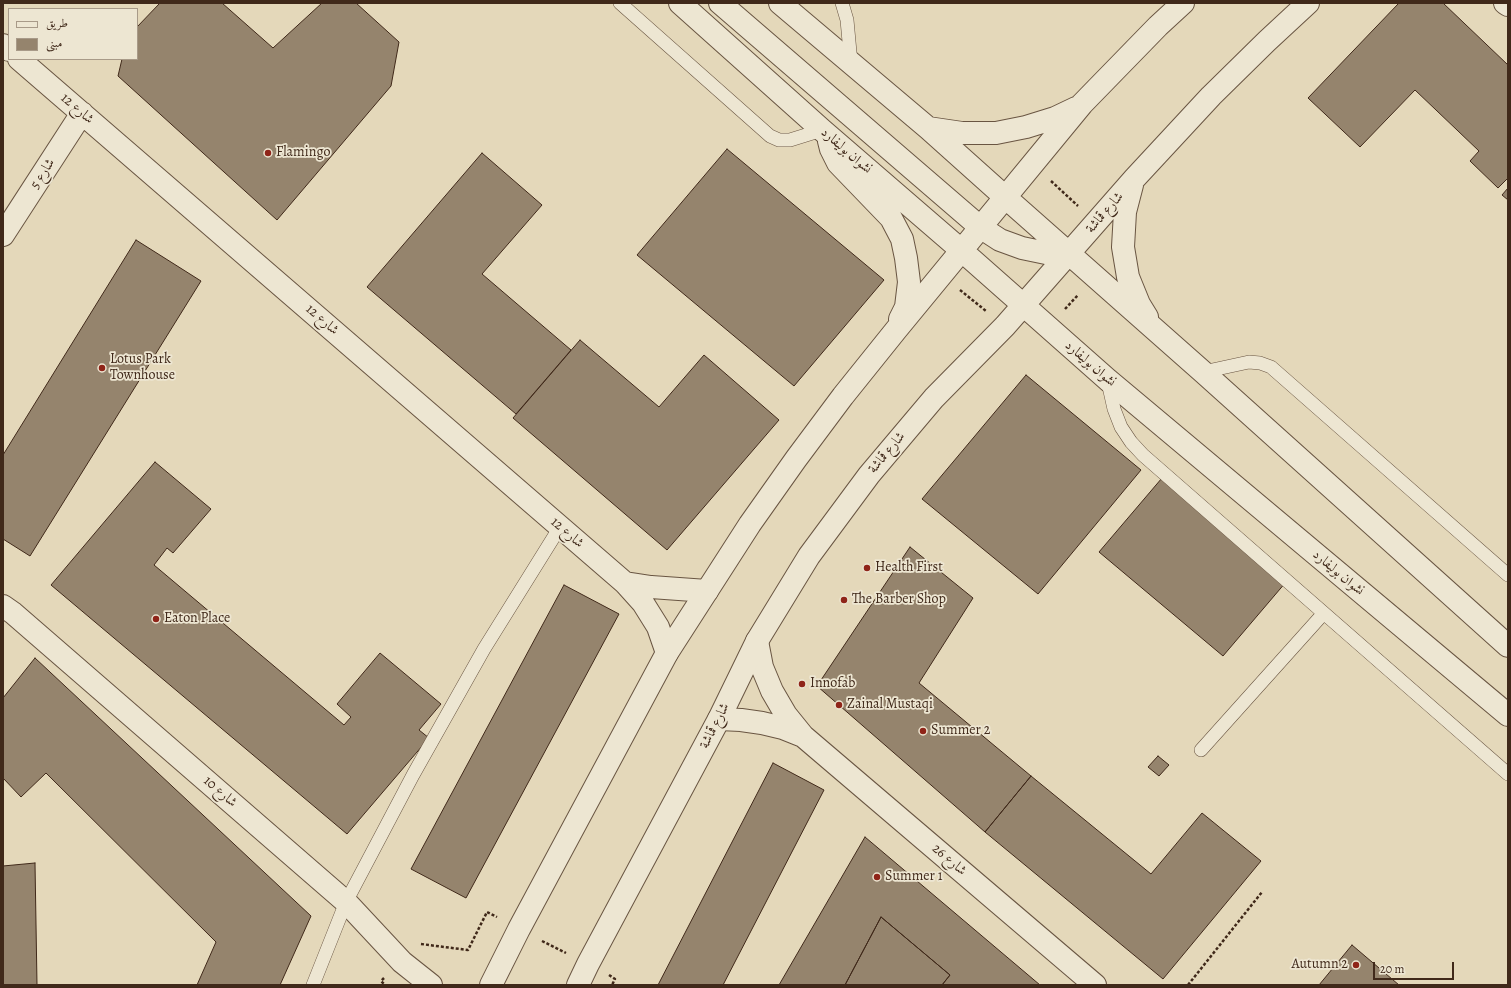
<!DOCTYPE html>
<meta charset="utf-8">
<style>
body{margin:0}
#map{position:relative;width:1511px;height:988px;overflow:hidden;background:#e4d8ba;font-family:Alegreya,Amiri,serif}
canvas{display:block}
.frame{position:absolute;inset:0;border:4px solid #40291a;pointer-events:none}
.legend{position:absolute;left:8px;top:8px;width:130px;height:52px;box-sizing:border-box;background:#ede6d2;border:1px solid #a89a88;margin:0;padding:5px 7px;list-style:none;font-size:12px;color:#40291a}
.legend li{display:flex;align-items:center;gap:8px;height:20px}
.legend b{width:20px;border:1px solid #a89a88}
.scale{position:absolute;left:1373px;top:962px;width:81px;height:18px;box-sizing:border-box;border:2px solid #40291a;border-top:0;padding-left:5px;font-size:12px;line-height:14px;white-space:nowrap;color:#40291a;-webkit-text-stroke:3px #ede6d2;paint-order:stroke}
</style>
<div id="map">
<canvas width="1511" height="988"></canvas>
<div class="frame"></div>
<ul class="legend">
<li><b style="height:5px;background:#ede6d2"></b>طريق</li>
<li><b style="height:11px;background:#95846d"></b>مبنى</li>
</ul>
<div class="scale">20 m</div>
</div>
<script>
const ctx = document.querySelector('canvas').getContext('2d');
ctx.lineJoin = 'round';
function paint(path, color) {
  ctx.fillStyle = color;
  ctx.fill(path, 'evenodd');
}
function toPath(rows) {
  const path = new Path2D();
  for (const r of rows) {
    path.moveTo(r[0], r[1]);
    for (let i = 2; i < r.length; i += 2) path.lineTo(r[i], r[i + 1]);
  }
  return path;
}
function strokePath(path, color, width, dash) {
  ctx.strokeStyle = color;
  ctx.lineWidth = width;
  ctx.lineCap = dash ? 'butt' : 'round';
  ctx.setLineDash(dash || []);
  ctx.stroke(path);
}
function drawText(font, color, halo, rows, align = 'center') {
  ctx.font = font + ' Alegreya,Amiri,serif';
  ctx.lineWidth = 3.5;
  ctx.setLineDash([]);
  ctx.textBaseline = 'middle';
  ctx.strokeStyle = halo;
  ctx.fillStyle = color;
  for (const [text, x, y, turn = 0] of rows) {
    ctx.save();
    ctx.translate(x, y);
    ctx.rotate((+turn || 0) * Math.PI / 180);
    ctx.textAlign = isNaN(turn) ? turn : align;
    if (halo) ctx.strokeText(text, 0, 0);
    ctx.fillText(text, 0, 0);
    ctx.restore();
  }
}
const building = toPath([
 [160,3,222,3,273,48,322,3,356,3,399,42,391,86,277,220,118,76,122,59,137,59,137,27,160,3],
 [1399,3,1443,3,1508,65,1508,178,1498,188,1470,161,1479,151,1415,90,1360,147,1308,98,1399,3],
 [727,149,884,280,794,386,637,255,727,149],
 [482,153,542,205,482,274,571,350,516,414,367,287,482,153],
 [1508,188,1508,200,1502,195,1508,188],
 [136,240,201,281,30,556,3,539,3,455,136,240],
 [580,340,659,407,704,355,779,420,667,550,513,418,580,340],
 [1026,375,1141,470,1038,594,922,499,1026,375],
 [155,462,211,509,173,553,167,548,154,565,344,725,351,717,337,704,380,653,441,704,419,730,429,738,347,834,51,585,155,462],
 [1162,478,1286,582,1223,656,1099,552,1162,478],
 [910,547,973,598,919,683,1031,776,985,832,817,686,910,547],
 [564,585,619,614,466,898,411,869,564,585],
 [35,658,311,916,280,985,197,985,216,942,46,773,21,797,3,778,3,698,35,658],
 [1158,756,1169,765,1159,776,1148,767,1158,756],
 [773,763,824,790,723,985,658,985,773,763],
 [1031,776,1151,874,1202,813,1261,861,1163,979,985,832,1031,776],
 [865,837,1040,985,942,985,950,975,881,917,845,985,779,985,865,837],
 [35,863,37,985,3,985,3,866,35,863],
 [881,917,950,975,942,985,845,985,881,917],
 [1352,945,1399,985,1319,985,1352,945]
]);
paint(building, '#95846d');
strokePath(building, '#40291a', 1);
const service = toPath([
 [620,3,770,136,779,140,790,140,822,130],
 [842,3,847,20,851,63],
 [1203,372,1249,362,1260,363,1271,367,1508,575],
 [1108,382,1114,409,1121,427,1131,442,1143,455,1508,774],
 [1201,750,1323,614],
 [313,985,346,902,413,775,484,649,560,527]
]);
const minor = toPath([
 [1505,3,1508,5],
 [3,45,9,50],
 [19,59,625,583,643,603,658,627,667,653],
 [3,235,82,113],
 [625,583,651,587,707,591],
 [3,606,13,613,346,902,402,962,431,985],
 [757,641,762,667,772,691,786,715,803,736,1095,985],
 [719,719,741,720,762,723,783,728,803,736]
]);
const tertiary = toPath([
 [680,3,822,130,961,250,1108,380,1508,715],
 [720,3,980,227,1000,240,1022,248,1046,253,1070,254],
 [780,3,928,128,1005,197,1203,372,1508,646],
 [928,128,962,133,996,133,1026,127,1055,118,1076,108],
 [829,141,831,149,838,163,891,218,902,239,906,258,909,282,906,307,900,319],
 [1132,185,1125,212,1123,247,1128,277,1139,304,1147,317],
 [491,985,519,929,667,653,750,524,796,459,843,396,896,330,1082,104,1158,26,1183,3],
 [578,985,588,964,719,719,757,641,809,556,869,475,934,398,1005,326,1134,179,1211,96,1267,41,1308,3]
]);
strokePath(service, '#695542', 14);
strokePath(minor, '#695542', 24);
strokePath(tertiary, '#695542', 24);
strokePath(toPath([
 [1051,181,1078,206],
 [960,290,986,311],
 [1065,309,1078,295],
 [542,941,566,953],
 [421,944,468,950,487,912,497,917],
 [609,975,615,979,612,985],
 [384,978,381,981,385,985],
 [1188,985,1262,892]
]), '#40291a', 2.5, [3, 2]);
strokePath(service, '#ede6d2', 13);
strokePath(minor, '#ede6d2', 22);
strokePath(tertiary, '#ede6d2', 22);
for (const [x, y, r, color] of [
 [268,153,4,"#8f2418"],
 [102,368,4,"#8f2418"],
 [867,568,4,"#8f2418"],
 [844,600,4,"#8f2418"],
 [156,619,4,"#8f2418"],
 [802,684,4,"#8f2418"],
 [839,705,4,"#8f2418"],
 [923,731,4,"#8f2418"],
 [877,877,4,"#8f2418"],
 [1356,965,4,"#8f2418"]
]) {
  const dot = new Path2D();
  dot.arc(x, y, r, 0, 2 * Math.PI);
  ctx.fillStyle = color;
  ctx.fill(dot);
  strokePath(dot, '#ede6d2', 1.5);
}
drawText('14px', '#40291a', '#ede6d2', [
 ["شارع 12",77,109,41],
 ["نشوان بوليفارد",846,151,41],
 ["شارع 5",43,174,-57],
 ["شارع قماشة",1105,213,-49],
 ["شارع 12",322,320,41],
 ["نشوان بوليفارد",1090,364,41],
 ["شارع قماشة",887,453,-50],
 ["شارع 12",567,533,41],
 ["نشوان بوليفارد",1338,573,40],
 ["شارع قماشة",715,726,-63],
 ["شارع 10",220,792,41],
 ["شارع 26",949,860,41]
]);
drawText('14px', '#40291a', '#ede6d2', [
 ["Flamingo",276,153],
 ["Lotus Park",110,360],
 ["Townhouse",110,376],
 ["Health First",875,568],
 ["The Barber Shop",852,600],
 ["Eaton Place",164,619],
 ["Innofab",810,684],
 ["Zainal Mustaqi",847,705],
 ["Summer 2",931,731],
 ["Summer 1",885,877],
 ["Autumn 2",1348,965,"right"]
], 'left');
</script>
